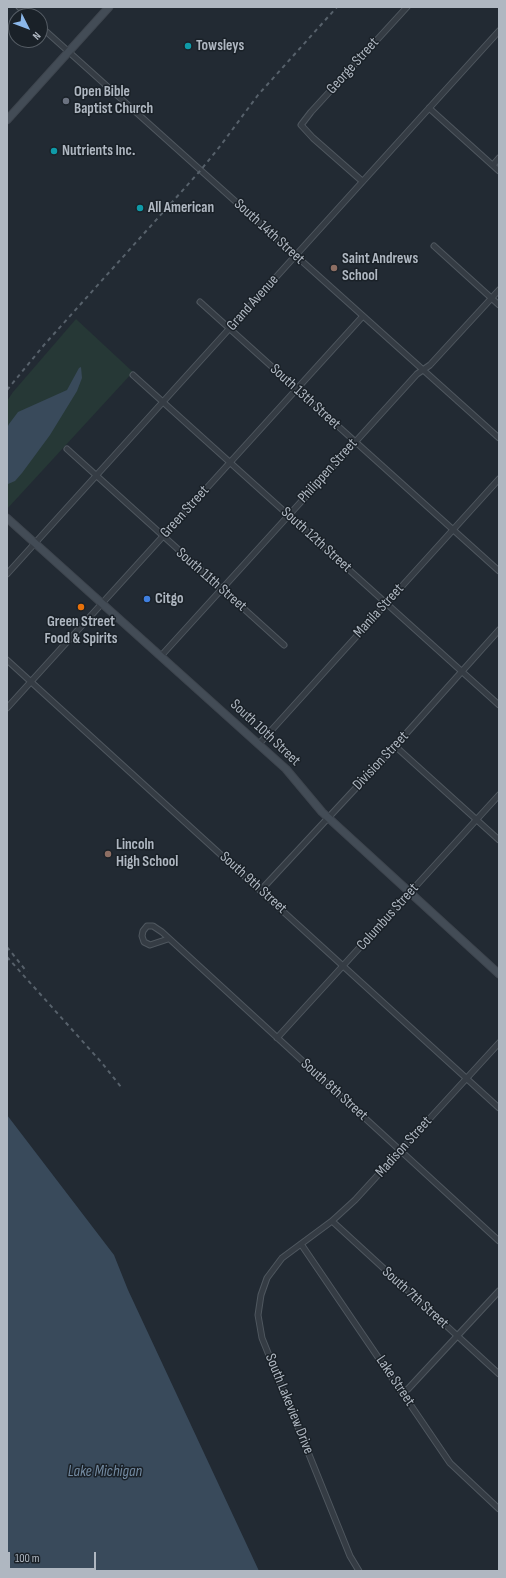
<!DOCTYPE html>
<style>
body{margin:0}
#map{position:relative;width:506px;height:1578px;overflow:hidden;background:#222a33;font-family:"Sofia Sans Condensed",sans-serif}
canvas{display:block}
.frame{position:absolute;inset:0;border:8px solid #afb7c1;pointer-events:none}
.north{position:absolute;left:8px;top:8px;width:40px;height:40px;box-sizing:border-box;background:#1a2128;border:1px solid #565d65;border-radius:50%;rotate:132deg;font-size:11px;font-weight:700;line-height:16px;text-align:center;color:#afb7c1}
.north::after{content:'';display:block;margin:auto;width:14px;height:18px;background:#8bb7e9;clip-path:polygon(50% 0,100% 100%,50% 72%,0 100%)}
.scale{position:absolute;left:8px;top:1552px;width:88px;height:18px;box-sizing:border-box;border:2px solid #afb7c1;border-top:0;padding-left:5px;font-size:12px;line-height:14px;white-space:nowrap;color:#afb7c1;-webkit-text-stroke:3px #1a2128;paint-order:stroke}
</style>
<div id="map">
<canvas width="506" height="1578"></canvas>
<div class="frame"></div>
<div class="north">N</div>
<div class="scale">100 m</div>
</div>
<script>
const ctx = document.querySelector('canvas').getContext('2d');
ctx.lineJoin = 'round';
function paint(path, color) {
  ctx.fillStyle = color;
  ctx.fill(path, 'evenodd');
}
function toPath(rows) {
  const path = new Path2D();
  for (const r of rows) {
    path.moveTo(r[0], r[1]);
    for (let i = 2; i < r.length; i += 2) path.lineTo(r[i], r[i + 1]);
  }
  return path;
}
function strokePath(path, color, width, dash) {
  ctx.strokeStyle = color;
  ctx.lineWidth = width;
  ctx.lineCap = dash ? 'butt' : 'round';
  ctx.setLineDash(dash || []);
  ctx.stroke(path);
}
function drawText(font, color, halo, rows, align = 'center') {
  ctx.font = font + ' "Sofia Sans Condensed",sans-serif';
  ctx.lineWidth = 3;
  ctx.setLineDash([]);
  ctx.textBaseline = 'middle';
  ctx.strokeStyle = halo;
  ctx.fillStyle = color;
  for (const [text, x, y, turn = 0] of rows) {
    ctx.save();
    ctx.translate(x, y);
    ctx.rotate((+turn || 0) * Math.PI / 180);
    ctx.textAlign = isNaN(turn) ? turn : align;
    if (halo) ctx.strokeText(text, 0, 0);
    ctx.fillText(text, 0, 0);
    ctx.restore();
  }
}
paint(toPath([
 [76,319,133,372,7,509,7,401,13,392]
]), '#263836');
paint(toPath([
 [81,367,82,378,77,391,50,435,22,473,15,481,8,484,7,484,7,428,9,424,18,412,67,390,79,368],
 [7,1115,114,1255,128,1290,259,1571,7,1571]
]), '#394a5b');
const street = toPath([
 [19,7,29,16],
 [40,26,499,438],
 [429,108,499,171],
 [493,165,499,158],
 [362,181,313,138,301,125,311,112,407,7],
 [434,246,499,305],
 [200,302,499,571],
 [133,375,499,705],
 [67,449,284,645],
 [7,574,499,31],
 [161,656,417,374,430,365,499,290],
 [7,660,499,1108],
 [7,708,363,316],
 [259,744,499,479],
 [395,746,499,840],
 [261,890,395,746,499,630],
 [168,939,150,945,144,942,142,936,143,931,147,926,153,926,162,932,499,1241],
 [277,1038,499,795],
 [332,1221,499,1374],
 [301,1244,450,1463,499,1509],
 [403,1392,408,1389,499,1291],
 [359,1571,350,1556,262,1338,258,1315,261,1295,267,1278,282,1258,332,1221,355,1200,499,1043]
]);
const secondary = toPath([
 [7,120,109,7],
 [7,518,286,769,322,812,499,974]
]);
strokePath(street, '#4f575f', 7);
strokePath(secondary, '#3e454e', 9);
strokePath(street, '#353c44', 5);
strokePath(secondary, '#434c56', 7);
strokePath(toPath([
 [7,390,44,345,200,171,221,145,258,95,337,7],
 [7,947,27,972],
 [7,957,102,1063,121,1087]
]), '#57616b', 2, [4, 4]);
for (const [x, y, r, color] of [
 [188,46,4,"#0f9aa8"],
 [66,101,4,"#6b7280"],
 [54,151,4,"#0f9aa8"],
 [140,208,4,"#0f9aa8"],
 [334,268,4,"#8d6e63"],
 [147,599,4,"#3f7fe0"],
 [81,607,4,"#e8710a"],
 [108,854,4,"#8d6e63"]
]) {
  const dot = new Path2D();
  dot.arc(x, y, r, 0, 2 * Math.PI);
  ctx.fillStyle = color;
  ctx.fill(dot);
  strokePath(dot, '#1a2128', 1.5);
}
drawText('bold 15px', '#afb7c1', '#1a2128', [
 ["Towsleys",196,46],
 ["Open Bible",74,92],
 ["Baptist Church",74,109],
 ["Nutrients Inc.",62,151],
 ["All American",148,208],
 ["Saint Andrews",342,259],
 ["School",342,276],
 ["Citgo",155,599],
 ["Green Street",81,622,"center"],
 ["Food & Spirits",81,639,"center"],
 ["Lincoln",116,845],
 ["High School",116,862]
], 'left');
drawText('15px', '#afb7c1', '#1a2128', [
 ["George Street",353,66,-48],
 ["South 14th Street",269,232,42],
 ["Grand Avenue",253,303,-48],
 ["South 13th Street",305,397,42],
 ["Philippen Street",328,471,-48],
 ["Green Street",185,512,-48],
 ["South 12th Street",316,540,42],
 ["South 11th Street",211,580,41],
 ["Manila Street",379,611,-48],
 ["South 10th Street",265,733,43],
 ["Division Street",381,761,-47],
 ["South 9th Street",253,883,42],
 ["Columbus Street",388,917,-48],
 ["South 8th Street",334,1090,42],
 ["Madison Street",404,1147,-48],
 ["South 7th Street",415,1298,42],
 ["Lake Street",395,1381,56],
 ["South Lakeview Drive",289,1404,68]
]);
drawText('italic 16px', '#738aa1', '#1a2128', [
 ["Lake Michigan",105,1472]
]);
</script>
